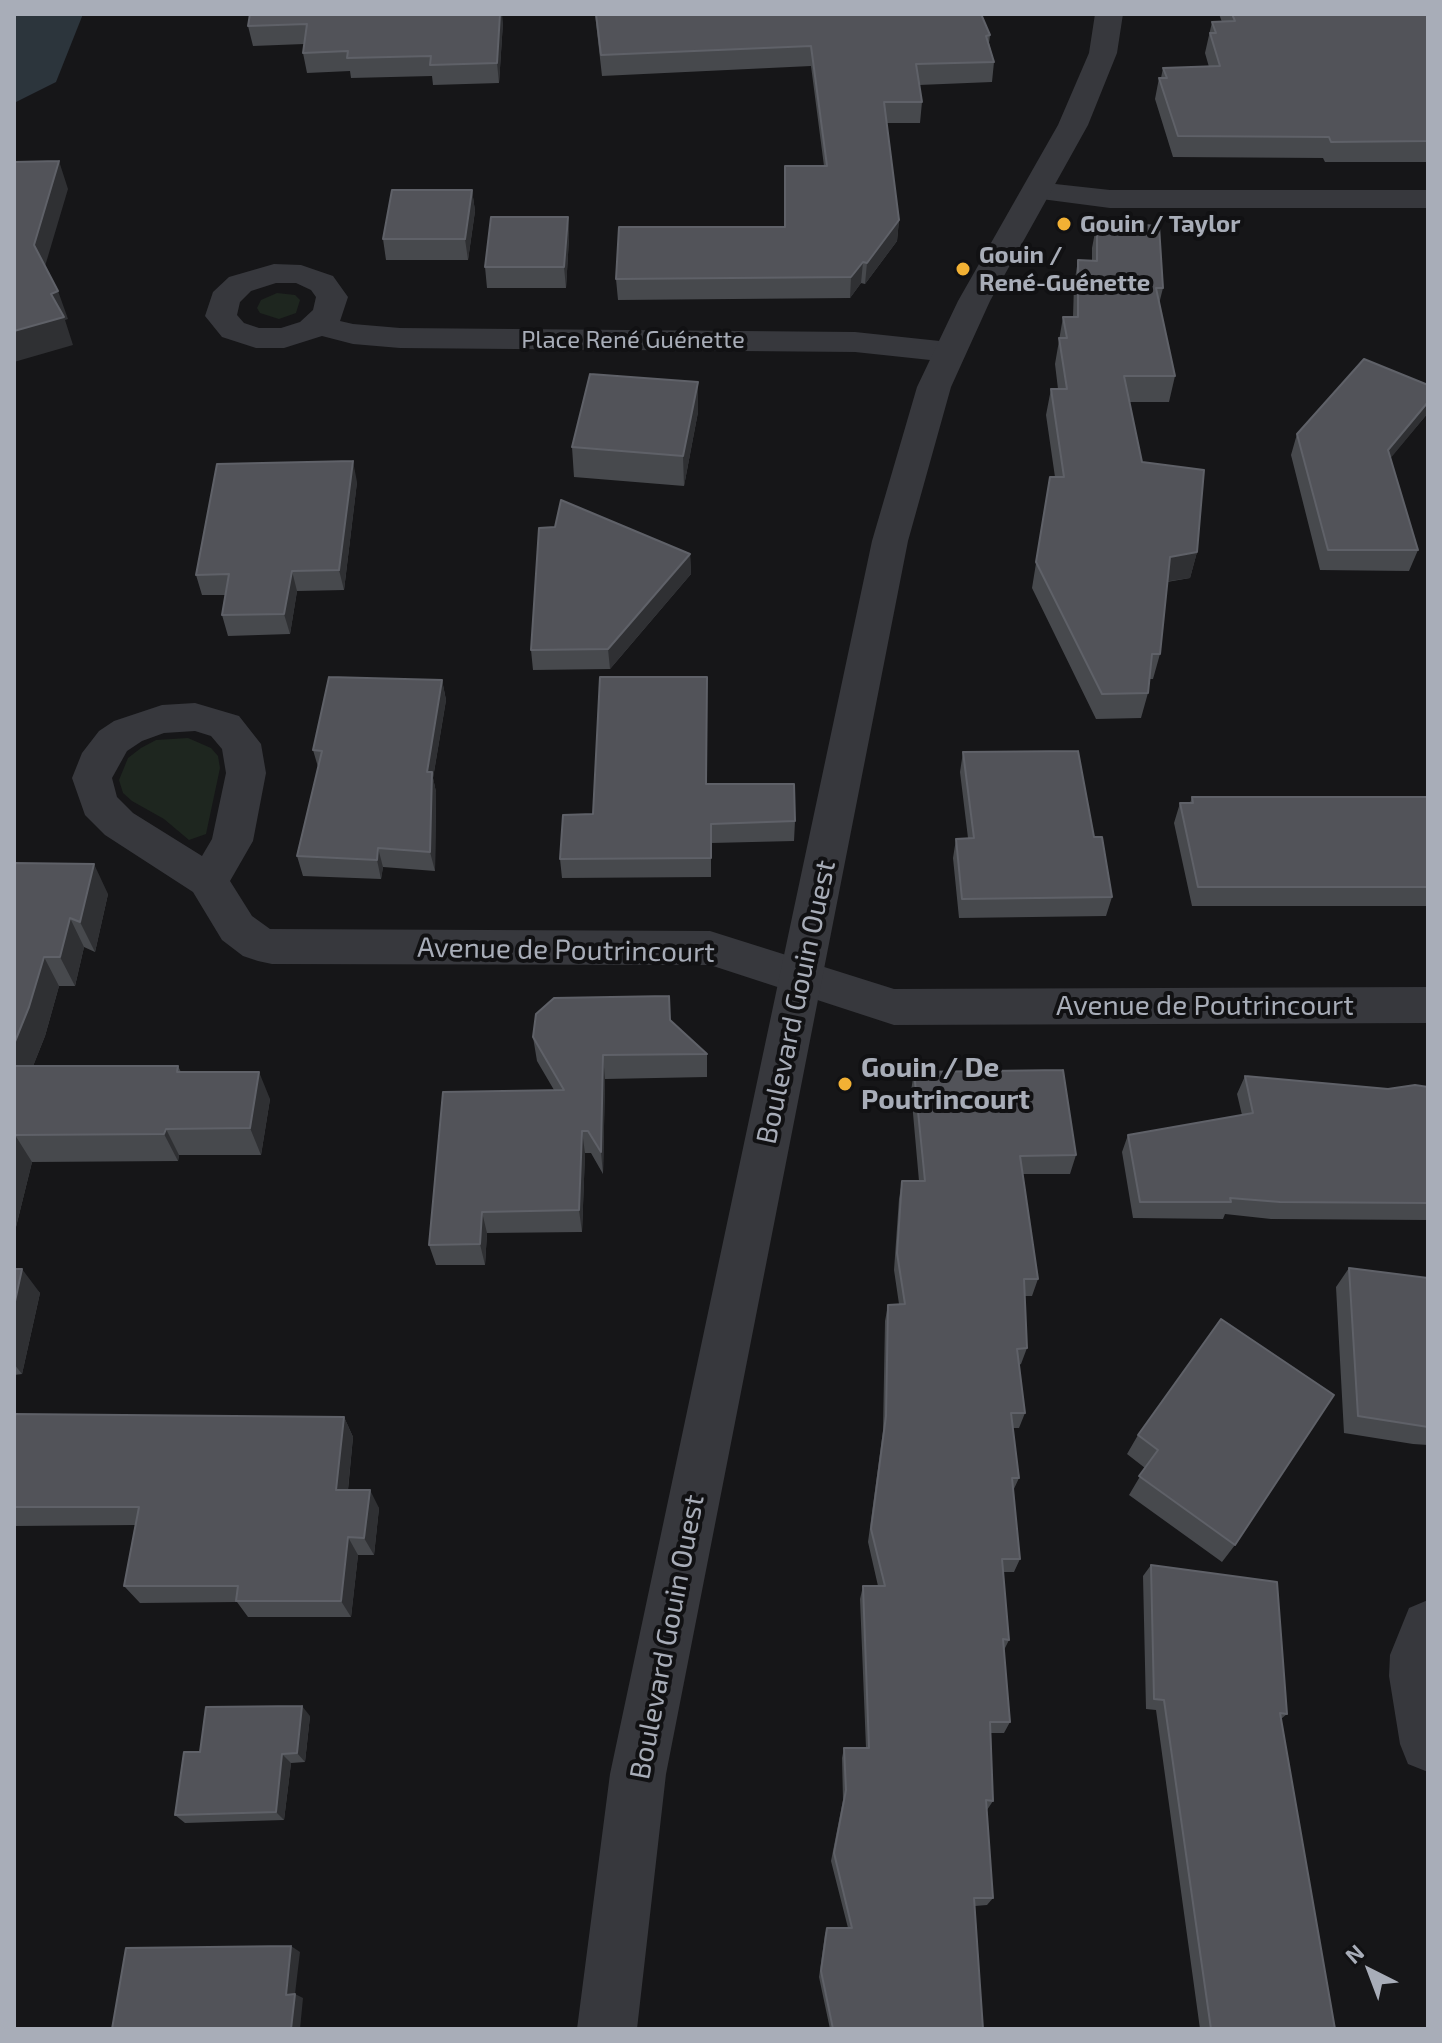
<!DOCTYPE html>
<meta charset="utf-8">
<style>
body{margin:0}
#map{position:relative;width:1442px;height:2043px;overflow:hidden;background:#161618;font-family:"Exo 2",sans-serif}
canvas{display:block}
.frame{position:absolute;inset:0;border:16px solid #a8adb8;pointer-events:none}
.north{position:absolute;left:1330px;top:1931px;width:80px;height:80px;-webkit-text-stroke:6px #111113;paint-order:stroke;rotate:318deg;font-size:22px;font-weight:700;line-height:32px;text-align:center;color:#a8adb8}
.north::after{content:'';display:block;margin:auto;width:28px;height:36px;background:#a8adb8;clip-path:polygon(50% 0,100% 100%,50% 72%,0 100%)}
</style>
<div id="map">
<canvas width="1442" height="2043"></canvas>
<div class="frame"></div>
<div class="north">N</div>
</div>
<script>
const ctx = document.querySelector('canvas').getContext('2d');
ctx.lineJoin = 'round';
function paint(path, color) {
  ctx.fillStyle = color;
  ctx.fill(path, 'evenodd');
}
function toPath(rows) {
  const path = new Path2D();
  for (const r of rows) {
    path.moveTo(r[0], r[1]);
    for (let i = 2; i < r.length; i += 2) path.lineTo(r[i], r[i + 1]);
  }
  return path;
}
function strokePath(path, color, width, dash) {
  ctx.strokeStyle = color;
  ctx.lineWidth = width;
  ctx.lineCap = dash ? 'butt' : 'round';
  ctx.setLineDash(dash || []);
  ctx.stroke(path);
}
function drawText(font, color, halo, rows, align = 'center') {
  ctx.font = font + ' "Exo 2",sans-serif';
  ctx.lineWidth = 8;
  ctx.setLineDash([]);
  ctx.textBaseline = 'middle';
  ctx.strokeStyle = halo;
  ctx.fillStyle = color;
  for (const [text, x, y, turn = 0] of rows) {
    ctx.save();
    ctx.translate(x, y);
    ctx.rotate((+turn || 0) * Math.PI / 180);
    ctx.textAlign = isNaN(turn) ? turn : align;
    if (halo) ctx.strokeText(text, 0, 0);
    ctx.fillText(text, 0, 0);
    ctx.restore();
  }
}
paint(toPath([
 [277,293,295,295,300,300,296,313,279,319,260,313,257,308,261,300],
 [188,738,211,748,218,756,220,768,206,834,189,840,164,819,132,801,123,793,119,780,128,758,141,748,156,740]
]), '#1e261f');
paint(toPath([
 [14,14,83,14,56,82,14,103]
]), '#2c353c');
paint(toPath([
 [1037,182,1110,190,1428,190,1428,208,1110,208,1026,197,1022,191,1026,185,1037,182],
 [274,264,301,265,333,276,348,297,340,321,353,324,400,328,855,332,949,342,961,345,965,352,961,359,949,362,855,352,400,348,353,344,322,336,284,348,256,348,222,337,205,316,213,292,229,277,274,264],
 [276,283,296,283,311,290,316,297,313,310,300,322,281,328,259,328,244,323,237,315,240,302,251,291,276,283],
 [195,703,239,716,261,744,266,773,253,841,230,881,252,916,270,929,710,931,894,989,1428,987,1428,1023,894,1025,710,965,272,964,258,961,243,956,222,940,193,892,105,835,85,815,72,778,82,753,99,731,114,721,162,705,195,703],
 [195,731,211,736,222,749,226,773,212,839,202,856,133,813,117,797,112,778,127,751,142,741,164,733,195,731],
 [1428,1600,1428,1772,1408,1764,1400,1744,1389,1676,1390,1655,1409,1608,1428,1600]
]), '#37383d');
paint(toPath([
 [1095,14,1123,14,1117,53,1088,125,990,301,951,387,908,541,666,1774,637,2029,577,2029,610,1774,872,541,917,387,958,301,1058,125,1089,53,1095,14]
]), '#37383d');
paint(toPath([
 [250,14,503,22,499,83,433,85,432,76,351,78,350,71,307,73,303,53,304,44,253,46,248,26],
 [595,14,981,14,990,35,989,43,994,62,992,82,919,85,922,102,920,123,887,123,899,220,897,241,865,284,861,283,850,298,618,300,616,279,785,227,785,166,824,166,811,66,602,76],
 [1219,14,1426,14,1428,18,1428,162,1325,162,1323,158,1173,157,1155,99,1159,78,1161,78,1163,68,1209,67,1205,53,1212,22,1222,22],
 [472,190,475,211,468,260,386,260,383,239],
 [568,217,569,238,566,288,487,288,485,267],
 [1097,222,1163,288,1159,304,1175,376,1169,402,1129,402,1142,462,1197,552,1190,578,1167,582,1160,654,1153,679,1149,679,1148,693,1141,718,1096,719,1032,588,1050,477,1055,477,1046,415,1051,389,1058,389,1055,364,1063,317,1073,317,1074,285,1078,260,1092,260,1092,248],
 [1428,385,1428,413,1390,458,1418,550,1409,571,1320,570,1291,455,1297,434],
 [698,412,684,486,574,477,572,447],
 [357,482,344,590,297,591,290,634,228,636,222,615,225,595,202,595,196,575],
 [690,554,691,574,610,669,533,670,531,650],
 [442,680,446,700,433,778,436,792,435,871,383,867,381,879,303,876,297,856,318,767,313,750],
 [963,752,1094,837,1112,897,1106,916,959,918,953,858,956,839,968,838,960,772],
 [706,784,795,821,794,841,711,843,711,877,562,878,560,859,593,814],
 [1192,797,1428,797,1428,906,1192,906,1174,823,1180,803,1190,803],
 [14,863,108,894,95,952,84,947,75,986,59,986,45,1036,33,1066,178,1066,181,1072,270,1099,261,1155,179,1155,178,1161,32,1162,14,1235],
 [670,1020,707,1054,707,1077,605,1079,603,1174,591,1153,585,1153,582,1232,487,1233,485,1265,436,1265,429,1245,554,1090,537,1061,533,1037],
 [914,1072,1076,1155,1070,1174,1023,1174,1038,1279,1032,1296,1025,1296,1027,1348,1021,1364,1019,1365,1025,1413,1019,1428,1013,1428,1019,1478,1013,1491,1020,1559,1014,1572,1003,1572,1009,1640,1004,1650,1010,1722,1004,1733,991,1733,993,1801,987,1810,993,1898,987,1905,975,1906,983,2029,830,2029,819,1977,825,1934,827,1928,848,1928,831,1861,843,1800,842,1758,844,1748,866,1748,860,1599,863,1586,878,1586,868,1542,883,1431,885,1321,888,1305,899,1304,894,1270,899,1199,902,1181,919,1181,911,1091],
 [1245,1076,1388,1089,1428,1087,1428,1220,1271,1219,1225,1214,1223,1219,1133,1218,1122,1152,1128,1135,1242,1115,1237,1094],
 [1349,1268,1428,1278,1428,1445,1413,1444,1344,1433,1336,1287],
 [14,1269,40,1293,22,1374,14,1375],
 [1221,1319,1235,1545,1222,1562,1129,1495,1145,1468,1127,1454,1138,1435],
 [14,1414,344,1417,353,1437,348,1490,379,1508,374,1555,358,1555,351,1617,248,1617,237,1602,140,1603,124,1586,136,1525,14,1526],
 [1151,1565,1287,1714,1281,1719,1335,2029,1200,2029,1156,1710,1146,1709,1143,1576],
 [310,1716,305,1762,291,1763,284,1820,185,1823,175,1815]
]), '#47494d');
paint(toPath([
 [500,14,502,14,503,22,499,83,497,63],
 [59,161,68,189,43,273,34,245],
 [472,190,475,211,468,260,465,239],
 [568,217,569,238,566,288,564,267],
 [899,220,897,241,865,284,867,263],
 [863,262,861,283,850,298,851,277],
 [58,291,68,319,65,320,73,345,14,362,14,331,51,294],
 [698,382,698,412,684,486,683,456],
 [1428,402,1428,413,1380,471,1388,450],
 [353,461,357,482,344,590,339,570],
 [1197,552,1190,578,1163,582,1170,557],
 [690,554,691,574,610,669,608,649],
 [292,571,297,591,290,634,284,614],
 [442,680,446,700,433,778,436,792,435,871,430,852,427,772],
 [378,848,383,867,381,879,377,860],
 [94,864,108,894,95,952,80,922],
 [70,918,84,947,75,986,60,957],
 [44,957,59,986,45,1036,22,1094,14,1081,14,1044],
 [603,1055,605,1079,603,1174,601,1152],
 [259,1072,270,1099,261,1155,250,1128],
 [166,1129,179,1155,178,1161,164,1134],
 [582,1131,585,1153,582,1232,579,1210],
 [15,1135,32,1162,14,1235,14,1138],
 [482,1212,487,1233,485,1265,480,1244],
 [22,1269,40,1293,22,1374,14,1364,14,1306],
 [344,1417,353,1437,346,1508,336,1490],
 [370,1490,379,1508,374,1555,364,1538],
 [348,1537,358,1555,351,1617,341,1601],
 [302,1706,310,1716,305,1762,297,1753],
 [282,1754,291,1763,284,1820,276,1812],
 [291,1946,300,1952,295,1994,303,1998,300,2029,291,2029,286,1995]
]), '#2f3033');
const building = toPath([
 [250,14,500,14,497,63,430,65,431,56,347,58,348,51,303,53,307,24,248,26,250,14],
 [596,14,981,14,990,35,986,36,994,62,916,64,922,102,884,102,899,220,867,263,863,262,851,277,616,279,619,227,785,227,785,166,827,166,811,46,601,55,596,14],
 [1232,14,1426,14,1428,18,1428,141,1331,142,1329,137,1178,136,1159,78,1167,78,1163,68,1220,66,1210,33,1216,33,1212,22,1235,21,1232,14],
 [59,161,34,245,58,291,51,294,64,317,14,331,14,162,59,161],
 [392,190,472,190,465,239,383,239,392,190],
 [491,217,568,217,564,267,485,267,491,217],
 [1097,222,1159,226,1163,288,1156,288,1175,376,1124,376,1142,462,1204,470,1197,552,1170,557,1160,654,1152,654,1148,693,1102,694,1036,562,1050,477,1064,477,1051,389,1067,389,1059,338,1067,338,1063,317,1078,317,1078,260,1097,261,1097,222],
 [1364,359,1428,385,1428,402,1388,450,1418,550,1328,550,1297,434,1364,359],
 [590,374,698,382,683,456,572,447,590,374],
 [353,461,339,570,292,571,284,614,222,615,229,574,196,575,217,464,353,461],
 [561,500,690,554,608,649,531,650,539,528,555,527,561,500],
 [329,677,442,680,427,772,432,772,430,852,378,848,377,860,297,856,322,751,313,750,329,677],
 [600,677,707,677,706,784,794,784,795,821,711,824,711,858,560,859,563,815,593,814,600,677],
 [1078,751,1094,837,1102,837,1112,897,962,899,956,839,974,838,963,752,1078,751],
 [1192,797,1428,797,1428,887,1198,887,1180,803,1193,803,1192,797],
 [14,863,94,864,80,922,70,918,60,957,44,957,29,1007,14,1044,14,863],
 [669,996,670,1020,707,1054,603,1055,601,1152,588,1131,582,1131,579,1210,482,1212,480,1244,429,1245,443,1092,564,1090,533,1037,536,1014,554,998,669,996],
 [14,1066,178,1066,177,1072,259,1072,250,1128,166,1129,164,1134,15,1135,14,1138,14,1066],
 [1063,1070,1076,1155,1020,1156,1038,1279,1024,1279,1027,1348,1017,1349,1025,1413,1011,1413,1019,1478,1012,1478,1020,1559,1002,1559,1009,1640,1003,1639,1010,1722,990,1722,993,1801,986,1800,993,1898,974,1898,983,2029,833,2029,821,1971,827,1928,852,1928,834,1853,846,1790,844,1748,869,1748,863,1586,885,1586,871,1529,886,1416,888,1305,905,1304,897,1253,902,1181,925,1181,914,1072,1063,1070],
 [1245,1076,1388,1089,1415,1085,1428,1087,1428,1203,1280,1202,1230,1198,1231,1202,1140,1202,1128,1135,1253,1113,1245,1076],
 [1349,1268,1428,1278,1428,1427,1358,1416,1349,1268],
 [14,1269,22,1269,14,1306,14,1269],
 [1221,1319,1334,1395,1235,1545,1139,1476,1158,1450,1138,1435,1221,1319],
 [14,1414,344,1417,336,1490,370,1490,364,1538,348,1537,341,1601,236,1601,238,1586,124,1586,139,1507,14,1507,14,1414],
 [1151,1565,1277,1582,1287,1714,1280,1713,1335,2029,1211,2029,1164,1700,1154,1699,1151,1565],
 [302,1706,297,1753,282,1754,276,1812,175,1815,184,1752,200,1752,206,1707,302,1706],
 [291,1946,286,1995,295,1994,291,2029,112,2029,126,1948,291,1946]
]);
paint(building, '#525359');
strokePath(building, '#5f6168', 2);
for (const [x, y, r, color] of [
 [1064,224,8,"#f2b134"],
 [963,269,8,"#f2b134"],
 [845,1084,8,"#f2b134"]
]) {
  const dot = new Path2D();
  dot.arc(x, y, r, 0, 2 * Math.PI);
  ctx.fillStyle = color;
  ctx.fill(dot);
  strokePath(dot, '#111113', 3);
}
drawText('bold 24px', '#a8adb8', '#111113', [
 ["Gouin / Taylor",1080,224],
 ["Gouin /",979,255],
 ["René-Guénette",979,283]
], 'left');
drawText('24px', '#a8adb8', '#111113', [
 ["Place René Guénette",633,340]
]);
drawText('28px', '#a8adb8', '#111113', [
 ["Avenue de Poutrincourt",566,950,1],
 ["Boulevard Gouin Ouest",796,1002,-78],
 ["Avenue de Poutrincourt",1205,1006],
 ["Boulevard Gouin Ouest",667,1637,-79]
]);
drawText('bold 28px', '#a8adb8', '#111113', [
 ["Gouin / De",861,1068],
 ["Poutrincourt",861,1100]
], 'left');
</script>
